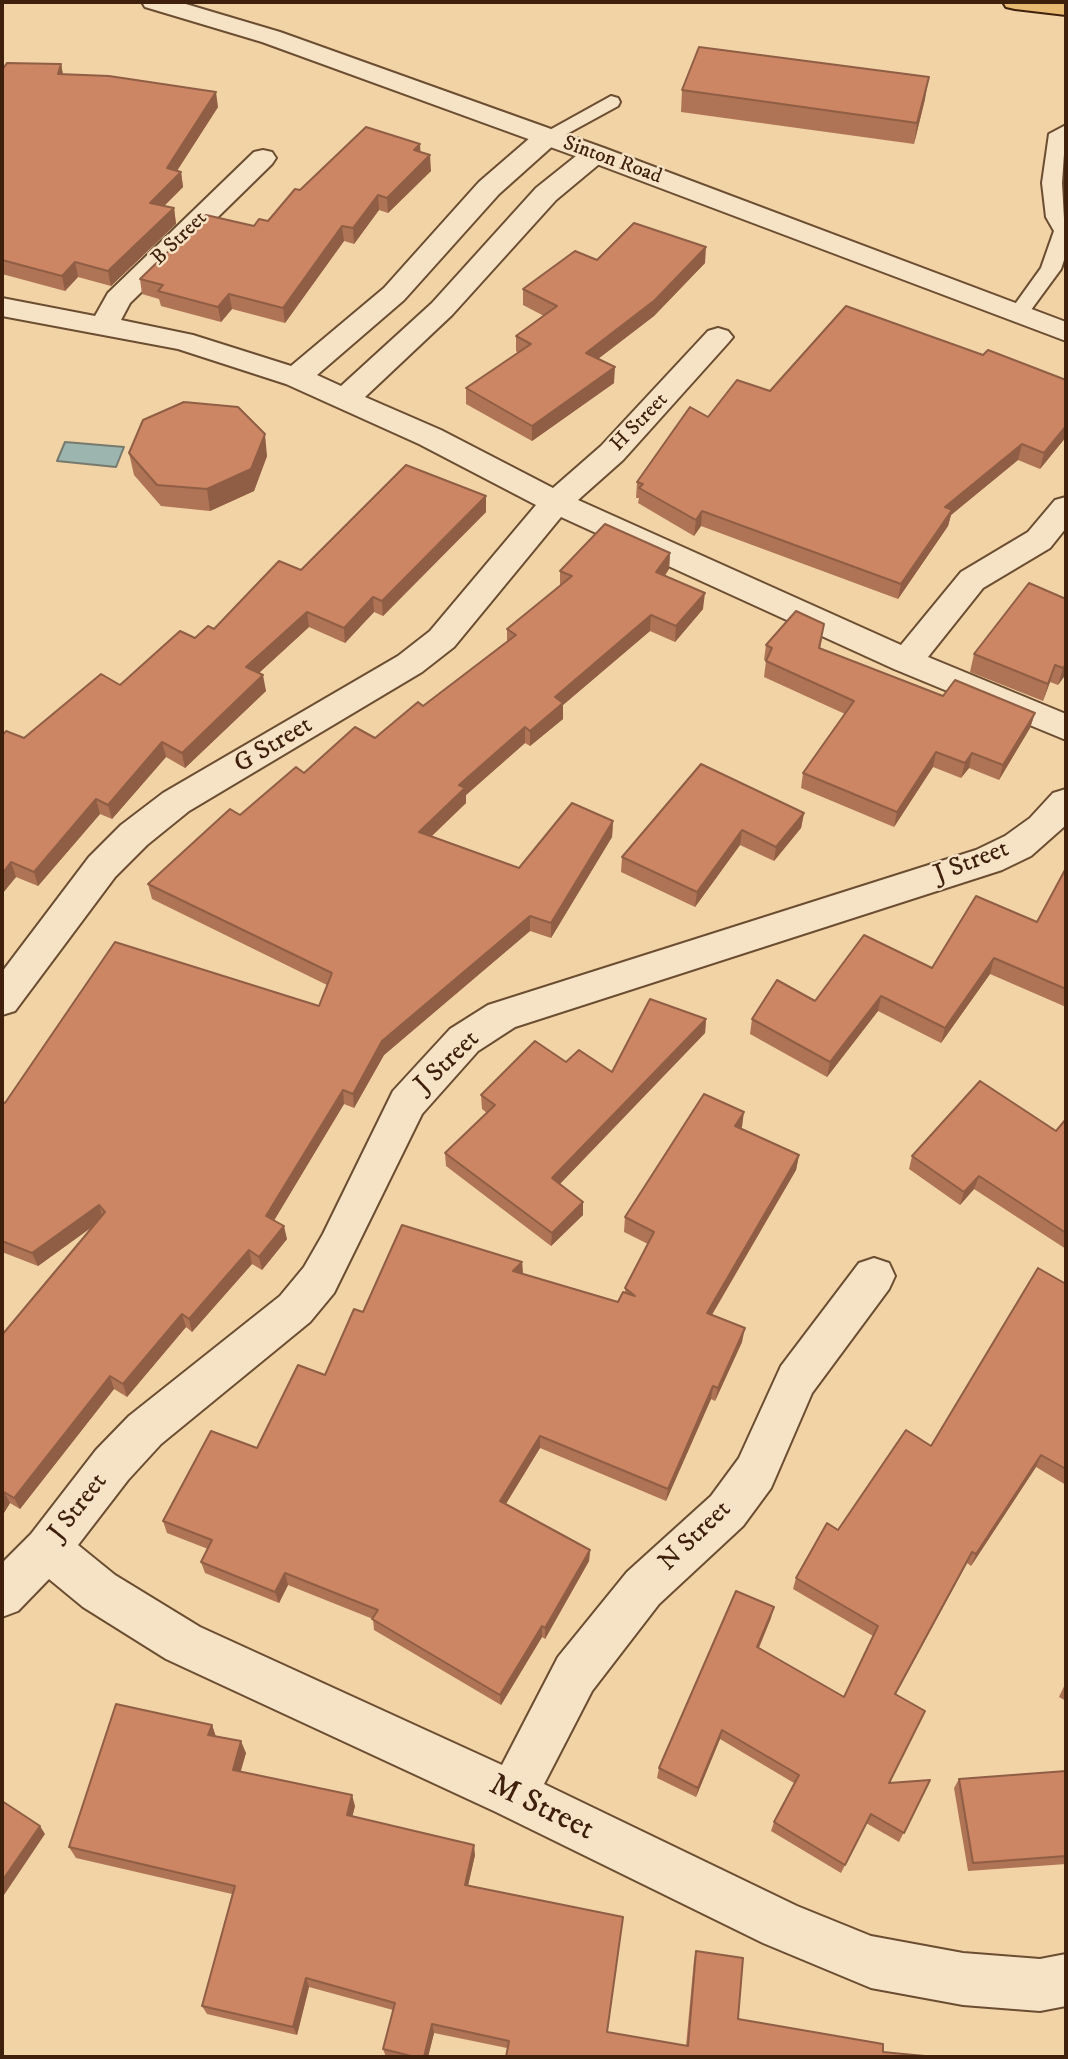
<!DOCTYPE html>
<style>
body{margin:0}
#map{position:relative;width:1068px;height:2059px;overflow:hidden;background:#f1d3a5;font-family:"IM FELL DW Pica",serif}
canvas{display:block}
.frame{position:absolute;inset:0;border:4px solid #3e200c;pointer-events:none}
</style>
<div id="map">
<canvas width="1068" height="2059"></canvas>
<div class="frame"></div>
</div>
<script>
const ctx = document.querySelector('canvas').getContext('2d');
ctx.lineJoin = 'round';
function paint(path, color) {
  ctx.fillStyle = color;
  ctx.fill(path, 'evenodd');
}
function toPath(rows) {
  const path = new Path2D();
  for (const r of rows) {
    path.moveTo(r[0], r[1]);
    for (let i = 2; i < r.length; i += 2) path.lineTo(r[i], r[i + 1]);
  }
  return path;
}
function strokePath(path, color, width, dash) {
  ctx.strokeStyle = color;
  ctx.lineWidth = width;
  ctx.lineCap = dash ? 'butt' : 'round';
  ctx.setLineDash(dash || []);
  ctx.stroke(path);
}
function drawText(font, color, halo, rows, align = 'center') {
  ctx.font = font + ' "IM FELL DW Pica",serif';
  ctx.lineWidth = 5;
  ctx.setLineDash([]);
  ctx.textBaseline = 'middle';
  ctx.strokeStyle = halo;
  ctx.fillStyle = color;
  for (const [text, x, y, turn = 0] of rows) {
    ctx.save();
    ctx.translate(x, y);
    ctx.rotate((+turn || 0) * Math.PI / 180);
    ctx.textAlign = isNaN(turn) ? turn : align;
    if (halo) ctx.strokeText(text, 0, 0);
    ctx.fillText(text, 0, 0);
    ctx.restore();
  }
}
const water = toPath([
 [65,442,124,447,116,467,57,461,65,442]
]);
paint(water, '#9cb6af');
strokePath(water, '#767a6e', 2);
const service = toPath([
 [611,96,618,98,620,102,618,106,554,141,540,141,537,137,611,96],
 [1066,125,1062,183,1066,254,1061,269,1025,318,1011,318,1008,314,1041,268,1054,231,1046,217,1042,183,1049,134,1066,125]
]);
const minor = toPath([
 [547,129,556,131,560,137,556,143,499,194,404,300,317,375,341,386,432,303,536,188,586,148,604,148,608,154,604,160,556,200,452,315,365,397,441,430,553,488,601,446,708,331,718,328,728,331,733,337,728,343,623,460,578,500,901,645,961,572,1028,532,1055,500,1066,497,1066,528,1050,548,983,588,928,657,1066,714,1066,740,894,669,561,517,454,647,422,672,189,811,147,845,115,877,15,1011,2,1015,2,972,89,857,121,825,163,793,398,656,430,631,536,505,419,444,286,384,178,349,2,316,2,298,95,316,108,293,254,152,263,150,272,152,276,158,272,164,130,303,121,320,193,335,291,366,384,288,479,182,538,131,547,129],
 [1066,789,1066,825,1031,856,1002,870,515,1027,478,1051,422,1114,334,1293,310,1322,161,1444,128,1480,78,1545,115,1575,200,1627,502,1765,558,1657,627,1572,711,1496,739,1458,781,1366,859,1263,874,1258,889,1263,895,1276,889,1289,812,1393,771,1488,743,1526,659,1604,592,1691,544,1784,797,1906,871,1936,963,1953,1040,1959,1066,1954,1066,2006,1040,2011,963,2005,871,1988,763,1943,496,1812,166,1659,83,1607,49,1579,18,1611,2,1617,2,1563,31,1534,96,1450,129,1416,280,1296,304,1267,323,1234,393,1091,450,1029,488,1005,976,850,1005,836,1030,818,1053,793,1066,789]
]);
const tertiary = toPath([
 [142,2,179,2,280,32,604,148,1066,322,1066,341,586,160,262,42,145,7,142,2]
]);
const motorway = toPath([
 [1003,2,1066,2,1066,15,1015,9,1006,7,1003,2]
]);
strokePath(service, '#6b4d32', 4);
strokePath(minor, '#6b4d32', 4);
strokePath(tertiary, '#6b4d32', 4);
strokePath(motorway, '#3e200c', 4);
paint(service, '#f6e2c4');
paint(minor, '#f6e2c4');
paint(tertiary, '#f6e2c4');
paint(motorway, '#e8ba72');
paint(toPath([
 [61,64,63,75,218,107,177,171,181,172,183,187,164,206,174,208,176,224,111,286,78,277,65,291,2,274,2,70],
 [682,90,925,99,914,144,681,112],
 [421,153,431,171,388,213,379,210,354,244,344,241,285,323,232,309,221,322,161,306,159,299,142,294,140,279,254,226,268,221,300,190],
 [597,260,705,263,654,316,598,359,614,383,532,441,466,404,466,388,518,353,516,351,516,336,544,316,523,305,523,289],
 [983,355,1066,380,1066,437,1040,469,1018,460,951,515,948,526,898,599,701,526,694,536,638,503,639,498,636,498,637,482,708,417,770,391],
 [129,453,267,456,254,491,210,511,161,506,134,475],
 [486,496,486,512,383,616,374,612,345,643,309,627,259,673,266,691,185,768,166,757,112,819,100,814,38,886,16,877,2,894,2,736,24,738,120,685,195,638,214,629,301,570],
 [670,553,669,569,665,576,703,609,675,642,650,631,563,705,563,719,530,746,525,743,466,795,466,803,432,836,519,868,613,821,612,837,551,938,530,931,384,1055,354,1108,344,1104,274,1220,287,1239,262,1270,252,1264,192,1332,186,1327,127,1397,114,1389,20,1509,10,1503,2,1516,2,1335,92,1227,38,1266,2,1252,2,1102,5,1103,319,1006,327,985,152,899,148,884,240,815,304,773,375,738,423,706,507,641,507,629,560,586,560,571],
 [1066,599,1066,674,1058,685,1050,682,1043,701,970,672,974,654],
 [822,639,820,648,943,696,1035,713,1030,728,999,780,969,768,961,778,933,767,894,827,801,788,803,773,845,714,764,677,766,661,764,660,766,645],
 [804,813,801,828,774,861,740,845,695,907,621,872,622,857],
 [1066,868,1066,1007,990,974,941,1043,878,1011,827,1077,750,1034,752,1019,932,968,1037,922],
 [706,1019,705,1033,560,1184,583,1202,583,1215,551,1246,446,1166,445,1153,487,1113,482,1109,481,1095,566,1062,612,1072],
 [1066,1119,1066,1249,974,1189,960,1205,909,1169,912,1156,1056,1131],
 [742,1127,741,1128,799,1155,796,1170,712,1315,742,1342,715,1401,711,1399,666,1501,540,1448,506,1504,590,1550,589,1561,545,1639,542,1637,501,1705,374,1630,373,1619,288,1585,279,1603,205,1573,201,1562,208,1549,167,1533,163,1521,257,1448,325,1375,363,1312,522,1262,523,1274,618,1302,625,1293,625,1288,648,1244,624,1232,625,1217],
 [1066,1284,1066,1485,1036,1467,971,1566,967,1563,896,1694,890,1783,930,1780,899,1842,866,1823,841,1873,771,1831,774,1822,794,1783,720,1739,696,1797,657,1778,659,1768,771,1618,759,1648,844,1697,873,1636,793,1589,796,1578,838,1530,931,1446],
 [1066,1682,1066,1701,1059,1697],
 [212,1725,216,1737,246,1753,240,1771,355,1806,352,1816,475,1855,468,1885,607,2032,686,2046,694,1960,696,1951,738,2019,883,2044,507,2048,434,2033,428,2057,386,2057,383,2049,393,2010,309,1987,297,2035,207,2014,202,2006,232,1894,76,1858,69,1847],
 [1066,1771,1066,1864,968,1871,954,1788,959,1779]
]), '#af7355');
paint(toPath([
 [61,64,64,80,58,74],
 [929,77,925,99,914,144,917,123],
 [216,92,218,107,169,183,167,168],
 [420,144,421,159,414,150],
 [430,155,431,171,388,213,387,198],
 [181,172,183,187,152,218,150,203],
 [378,195,379,210,354,244,353,228],
 [174,208,176,224,111,286,108,271],
 [342,226,344,241,285,323,283,308],
 [706,247,705,263,654,316,586,368,586,353],
 [75,262,78,277,65,291,62,276],
 [229,294,232,309,221,322,218,307],
 [615,367,614,383,532,441,532,426],
 [1066,426,1066,437,1040,469,1044,453],
 [265,434,267,456,254,491,210,511,207,489],
 [1022,444,1018,460,951,515,948,526,898,599,901,584,945,507],
 [486,496,486,512,383,616,382,601],
 [702,511,701,526,694,536,696,520],
 [670,553,669,569,655,588,656,572],
 [705,593,703,609,675,642,676,626],
 [373,597,374,612,345,643,344,628],
 [307,612,309,627,249,682,246,667],
 [651,615,650,631,563,705,563,719,530,746,530,731,555,697],
 [1066,664,1066,674,1058,685,1063,668],
 [1055,665,1050,682,1043,701,1048,684],
 [263,675,266,691,185,768,182,753],
 [1035,713,1030,728,999,780,1003,765],
 [525,727,525,743,466,795,466,803,420,847,419,832,459,785],
 [162,742,166,757,112,819,108,805],
 [936,752,933,767,894,827,897,812],
 [972,753,969,768,961,778,965,763],
 [96,799,100,814,38,886,34,872],
 [804,813,801,828,774,861,776,847],
 [613,821,612,837,551,938,551,923],
 [742,830,740,845,695,907,697,892],
 [11,862,16,877,2,894,2,874],
 [530,916,530,931,384,1055,354,1108,353,1094,382,1041],
 [994,958,990,974,941,1043,945,1028],
 [881,996,878,1011,827,1077,830,1062],
 [706,1019,705,1033,552,1192,552,1178],
 [343,1090,344,1104,269,1229,266,1216],
 [744,1112,742,1127,733,1140,735,1126],
 [799,1155,796,1170,705,1326,707,1313],
 [979,1176,974,1189,960,1205,964,1192],
 [583,1202,583,1215,551,1246,552,1233],
 [99,1205,103,1219,38,1266,32,1253],
 [284,1226,287,1239,262,1270,259,1257],
 [249,1250,252,1264,192,1332,189,1319],
 [522,1262,523,1276,513,1271],
 [182,1314,186,1327,127,1397,123,1384],
 [745,1328,742,1342,715,1401,718,1388],
 [110,1376,114,1389,20,1509,14,1498],
 [713,1386,711,1399,666,1501,668,1489],
 [540,1436,540,1448,500,1513,500,1501],
 [1041,1455,1036,1467,971,1566,976,1554],
 [4,1492,10,1503,2,1516,2,1495],
 [590,1550,589,1561,545,1639,545,1628],
 [972,1552,967,1563,890,1704,895,1694],
 [285,1573,288,1585,279,1603,275,1592],
 [774,1607,771,1618,754,1658,757,1647],
 [542,1626,542,1637,501,1705,500,1695],
 [212,1725,216,1737,208,1735],
 [722,1730,720,1739,696,1797,698,1788],
 [241,1741,246,1753,238,1781,233,1770],
 [352,1795,355,1806,350,1826,347,1815],
 [40,1826,45,1834,2,1898,2,1881],
 [474,1845,475,1855,466,1895,465,1885],
 [306,1978,309,1987,297,2035,293,2027],
 [432,2024,434,2033,428,2057,424,2057]
]), '#8f5e45');
const building = toPath([
 [699,47,929,77,917,123,682,90,699,47],
 [7,63,61,64,58,74,109,76,216,92,167,168,181,172,150,203,174,208,108,271,75,262,62,276,2,260,2,70,7,63],
 [366,127,420,144,414,150,430,155,387,198,378,195,353,228,342,226,283,308,229,294,218,307,158,291,163,285,140,279,206,215,254,226,259,219,268,221,295,189,300,190,366,127],
 [634,223,706,247,655,300,586,353,615,367,532,426,466,388,531,344,516,336,557,306,523,289,575,251,597,260,634,223],
 [846,306,983,355,988,350,1066,380,1066,426,1044,453,1022,444,945,507,952,510,901,584,702,511,696,520,639,488,643,484,637,482,690,407,708,417,737,380,770,391,846,306],
 [184,402,238,407,265,434,251,469,207,489,157,485,129,453,143,420,184,402],
 [406,465,486,496,382,601,373,597,344,628,307,612,246,667,263,675,182,753,162,742,108,805,96,799,34,872,11,862,2,874,2,736,6,731,24,738,101,674,120,685,180,631,195,638,208,626,214,629,279,561,301,570,406,465],
 [605,524,670,553,656,572,705,593,676,626,651,615,555,697,563,703,530,731,525,727,459,785,465,788,419,832,519,868,572,803,613,821,551,923,530,916,382,1041,353,1094,343,1090,266,1216,284,1226,259,1257,249,1250,189,1319,182,1314,123,1384,110,1376,14,1498,4,1492,2,1495,2,1335,105,1212,99,1205,32,1253,2,1241,2,1102,5,1103,115,942,319,1006,332,973,148,884,230,809,240,815,296,767,304,773,355,727,375,738,418,702,423,706,516,635,507,629,572,576,560,571,605,524],
 [1029,583,1066,599,1066,664,1063,668,1055,665,1048,684,974,654,1029,583],
 [796,611,824,624,819,648,943,696,955,680,1035,713,1003,765,972,753,965,763,936,752,897,812,803,773,854,701,766,661,772,648,766,645,796,611],
 [701,764,804,813,776,847,742,830,697,892,622,857,701,764],
 [1066,868,1066,989,994,958,945,1028,881,996,830,1062,752,1019,777,980,815,1001,864,935,932,968,976,896,1037,922,1066,868],
 [650,999,706,1019,552,1178,583,1202,552,1233,445,1153,495,1105,481,1095,535,1041,566,1062,579,1050,612,1072,650,999],
 [980,1081,1056,1131,1066,1119,1066,1233,979,1176,964,1192,912,1156,980,1081],
 [704,1094,744,1112,735,1126,799,1155,707,1313,745,1328,718,1388,713,1386,668,1489,540,1436,500,1501,590,1550,545,1628,542,1626,500,1695,372,1619,378,1610,285,1573,275,1592,201,1562,212,1540,163,1521,211,1431,257,1448,298,1365,325,1375,354,1309,363,1312,402,1225,522,1262,513,1271,618,1302,623,1292,635,1296,625,1288,654,1232,625,1217,704,1094],
 [1038,1268,1066,1284,1066,1469,1041,1455,976,1554,972,1552,895,1694,925,1711,889,1783,930,1780,904,1833,871,1814,845,1865,774,1822,799,1775,722,1730,698,1788,659,1768,736,1591,774,1607,757,1647,844,1697,878,1626,796,1578,827,1523,838,1530,906,1430,931,1446,1038,1268],
 [116,1704,212,1725,208,1735,241,1741,233,1770,352,1795,347,1815,474,1845,465,1885,623,1917,607,2032,688,2046,696,1951,743,1958,738,2019,883,2044,883,2052,935,2057,506,2057,509,2041,432,2024,424,2057,415,2057,383,2049,395,2003,306,1978,293,2027,202,2006,235,1886,69,1847,116,1704],
 [1066,1771,1066,1856,973,1863,959,1779,1066,1771],
 [2,1801,40,1826,2,1881,2,1801]
]);
paint(building, '#cc8663');
strokePath(building, '#8f5e45', 2);
drawText('21px', '#3e200c', '#f6e2c4', [
 ["Sinton Road",612,161,20],
 ["B Street",180,239,-44],
 ["H Street",640,423,-46]
]);
drawText('26px', '#3e200c', '#f6e2c4', [
 ["G Street",274,746,-31],
 ["J Street",972,863,-21],
 ["J Street",448,1063,-44],
 ["J Street",79,1508,-52],
 ["N Street",696,1537,-44]
]);
drawText('32px', '#3e200c', '#f6e2c4', [
 ["M Street",541,1809,26]
]);
</script>
